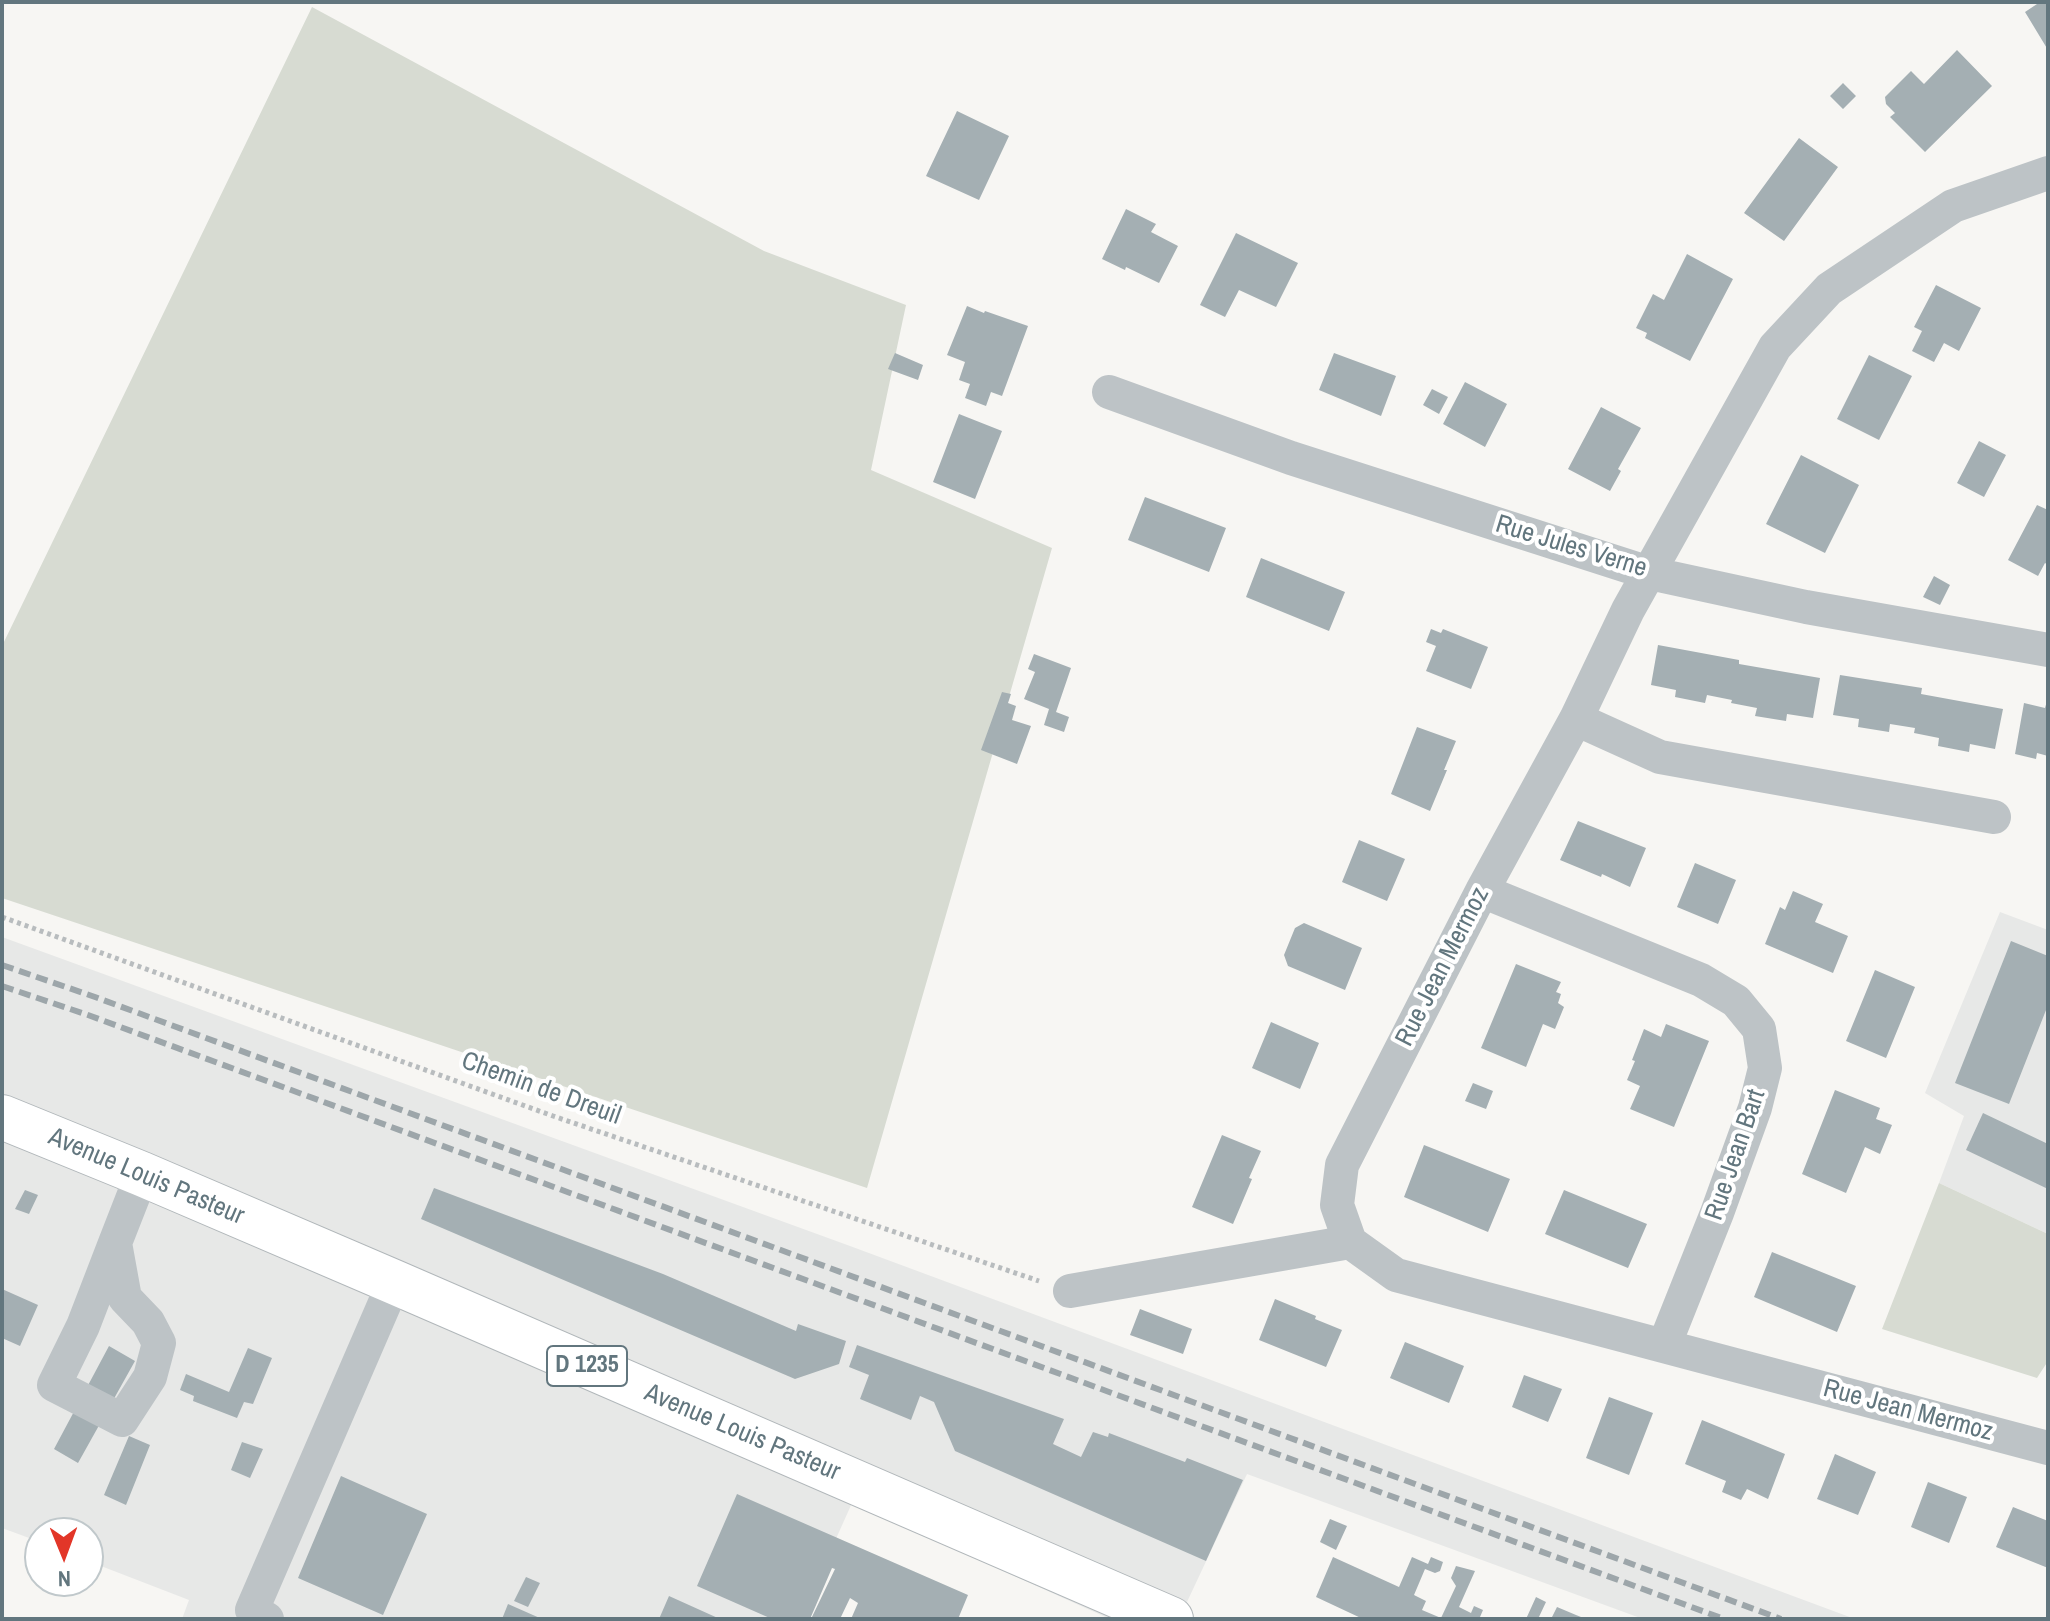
<!DOCTYPE html>
<style>
body{margin:0}
#map{position:relative;width:2050px;height:1621px;overflow:hidden;background:#f7f6f3;font-family:"Archivo Narrow",sans-serif}
canvas{display:block}
.frame{position:absolute;inset:0;border:4px solid #62767e;pointer-events:none}
.north{position:absolute;left:24px;top:1517px;width:80px;height:80px;box-sizing:border-box;background:#fff;border:2px solid #c0c8cb;border-radius:50%;rotate:179deg;font-size:22px;font-weight:700;line-height:32px;text-align:center;color:#62767e}
.north::after{content:'';display:block;margin:auto;width:28px;height:36px;background:#e23628;clip-path:polygon(50% 0,100% 100%,50% 72%,0 100%)}
</style>
<div id="map">
<canvas width="2050" height="1621"></canvas>
<div class="frame"></div>
<div class="north">N</div>
</div>
<script>
const ctx = document.querySelector('canvas').getContext('2d');
ctx.lineJoin = 'round';
function paint(path, color) {
  ctx.fillStyle = color;
  ctx.fill(path, 'evenodd');
}
function toPath(rows) {
  const path = new Path2D();
  for (const r of rows) {
    path.moveTo(r[0], r[1]);
    for (let i = 2; i < r.length; i += 2) path.lineTo(r[i], r[i + 1]);
  }
  return path;
}
function strokePath(path, color, width, dash) {
  ctx.strokeStyle = color;
  ctx.lineWidth = width;
  ctx.lineCap = dash ? 'butt' : 'round';
  ctx.setLineDash(dash || []);
  ctx.stroke(path);
}
function drawText(font, color, halo, rows, align = 'center') {
  ctx.font = font + ' "Archivo Narrow",sans-serif';
  ctx.lineWidth = 8;
  ctx.setLineDash([]);
  ctx.textBaseline = 'middle';
  ctx.strokeStyle = halo;
  ctx.fillStyle = color;
  for (const [text, x, y, turn = 0] of rows) {
    ctx.save();
    ctx.translate(x, y);
    ctx.rotate((+turn || 0) * Math.PI / 180);
    ctx.textAlign = isNaN(turn) ? turn : align;
    if (halo) ctx.strokeText(text, 0, 0);
    ctx.fillText(text, 0, 0);
    ctx.restore();
  }
}
paint(toPath([
 [2000,912,2048,930,2048,1234,1939,1183,1964,1116,1925,1093],
 [2,937,850,1246,1855,1619,1643,1619,1247,1474,1179,1619,1110,1619,852,1503,800,1619,182,1619,189,1600,88,1561,88,1533,40,1533,40,1542,2,1528]
]), '#e7e8e7');
paint(toPath([
 [312,7,764,251,906,305,871,470,1052,548,867,1188,2,898,2,646],
 [1939,1183,2048,1234,2048,1361,2037,1378,1882,1329]
]), '#d7dbd2');
paint(toPath([
 [2040,2,2048,2,2048,50,2025,12],
 [1957,50,1992,86,1925,152,1890,117,1895,113,1886,104,1885,97,1911,71,1924,84],
 [1843,83,1856,96,1843,109,1830,96],
 [957,111,1009,136,979,200,926,176],
 [1799,138,1838,167,1784,241,1744,213],
 [1126,209,1156,224,1151,232,1178,246,1159,283,1126,267,1125,270,1102,259],
 [1236,233,1298,263,1276,307,1239,290,1225,317,1200,305],
 [1687,254,1733,279,1690,361,1645,338,1647,333,1636,328,1653,294,1664,300],
 [1936,285,1981,308,1959,351,1944,343,1934,362,1912,351,1922,331,1914,327],
 [967,306,984,313,985,311,1028,326,1002,396,991,392,986,406,965,398,970,384,959,380,965,362,947,355],
 [895,353,923,365,918,380,888,369],
 [1334,353,1396,376,1381,416,1319,390],
 [1869,355,1912,376,1879,440,1837,419],
 [1465,382,1507,404,1485,447,1443,424],
 [1432,389,1448,397,1439,414,1423,405],
 [1601,407,1641,428,1618,469,1621,471,1610,491,1568,469],
 [959,414,1002,431,975,499,933,482],
 [1979,441,2006,455,1984,497,1957,483],
 [1801,455,1859,485,1825,553,1766,524],
 [1145,497,1226,528,1209,572,1128,540],
 [2037,505,2048,510,2048,565,2045,563,2038,576,2008,560],
 [1261,558,1345,592,1329,631,1246,597],
 [1934,576,1950,585,1940,605,1923,597],
 [1431,629,1441,633,1443,629,1488,647,1471,689,1426,671,1436,646,1426,642],
 [1658,645,1739,660,1739,664,1820,678,1813,718,1787,714,1786,721,1755,716,1757,708,1731,703,1732,700,1707,695,1705,703,1675,697,1676,690,1651,685],
 [1034,654,1071,668,1056,712,1069,717,1064,732,1044,725,1049,709,1024,699,1035,672,1028,669],
 [1840,675,1922,688,1921,694,2003,709,1995,749,1970,744,1969,752,1938,746,1939,738,1914,733,1915,728,1890,724,1889,732,1858,727,1859,719,1833,715],
 [1002,692,1011,694,1008,703,1016,706,1012,720,1031,726,1017,764,981,750],
 [2047,701,2048,756,2037,753,2036,759,2015,754,2024,703,2045,708],
 [1417,727,1456,741,1444,770,1447,770,1430,811,1391,794],
 [1578,821,1646,848,1630,887,1602,874,1601,877,1560,860],
 [1359,840,1405,859,1387,901,1342,882],
 [1695,863,1736,880,1718,924,1677,907],
 [1793,891,1823,904,1815,922,1848,936,1833,973,1765,944,1780,907,1785,910],
 [1304,923,1362,948,1345,990,1288,966,1284,955,1295,928],
 [2011,941,2048,956,2048,1005,2009,1104,1955,1083],
 [1516,964,1561,982,1556,992,1561,994,1558,1003,1564,1007,1555,1029,1543,1024,1526,1067,1481,1048],
 [1875,970,1915,987,1886,1058,1846,1041],
 [1271,1022,1319,1043,1300,1089,1252,1068],
 [1666,1024,1709,1041,1674,1127,1630,1109,1640,1086,1627,1080,1635,1061,1632,1060,1644,1029,1661,1037],
 [1473,1083,1493,1091,1486,1109,1465,1101],
 [1835,1090,1880,1108,1876,1119,1892,1125,1880,1154,1865,1147,1846,1193,1802,1174],
 [1983,1113,2048,1144,2048,1189,1966,1150],
 [1222,1135,1261,1151,1249,1178,1252,1179,1233,1224,1192,1207],
 [1424,1145,1510,1179,1488,1232,1404,1197],
 [434,1188,663,1274,796,1331,798,1324,846,1341,839,1364,795,1379,421,1219],
 [25,1190,38,1195,29,1214,15,1209],
 [1564,1190,1647,1224,1628,1268,1545,1234],
 [1772,1252,1856,1286,1837,1332,1754,1297],
 [2,1289,38,1305,20,1346,2,1338],
 [1275,1299,1316,1316,1315,1319,1342,1330,1326,1367,1259,1340],
 [1140,1309,1192,1329,1183,1354,1130,1335],
 [1405,1342,1464,1366,1449,1403,1390,1378],
 [857,1345,1064,1419,1053,1444,1081,1457,1093,1432,1108,1437,1109,1433,1185,1462,1187,1458,1243,1480,1206,1561,955,1451,934,1402,920,1396,911,1420,860,1399,869,1375,849,1367],
 [109,1346,135,1361,78,1463,54,1449],
 [248,1348,272,1358,253,1404,244,1402,237,1418,193,1401,194,1396,180,1390,186,1374,229,1392],
 [1524,1375,1562,1389,1548,1422,1512,1407],
 [1609,1397,1653,1413,1629,1475,1586,1458],
 [1702,1420,1785,1454,1768,1499,1747,1489,1741,1500,1722,1492,1726,1481,1685,1464],
 [129,1436,150,1445,126,1505,104,1495],
 [242,1442,263,1449,250,1478,231,1470],
 [1835,1454,1876,1472,1858,1515,1817,1499],
 [341,1476,427,1514,383,1615,298,1578],
 [1928,1482,1967,1497,1949,1543,1911,1527],
 [737,1494,968,1595,958,1619,851,1619,858,1603,850,1598,840,1619,811,1619,835,1569,832,1568,810,1619,772,1619,697,1586],
 [2013,1507,2048,1521,2048,1568,1996,1547],
 [1330,1519,1347,1526,1336,1550,1320,1542],
 [1333,1557,1399,1587,1412,1557,1428,1564,1431,1557,1443,1562,1440,1571,1435,1573,1425,1569,1414,1595,1426,1601,1422,1610,1441,1618,1456,1586,1451,1578,1456,1566,1475,1571,1459,1607,1471,1613,1474,1606,1483,1610,1480,1617,1485,1619,1363,1619,1316,1597],
 [526,1577,540,1583,528,1607,514,1601],
 [669,1596,720,1619,659,1619],
 [1536,1597,1546,1602,1538,1619,1526,1619],
 [508,1604,542,1619,502,1619],
 [1557,1607,1576,1615,1586,1619,1551,1619]
]), '#a4afb3');
const major = toPath([
 [2,1117,142,1174,394,1282,1171,1619]
]);
strokePath(major, '#b1b7ba', 46);
strokePath(toPath([
 [2,917,553,1116,1039,1281]
]), '#b8bcbe', 5, [4, 4]);
strokePath(toPath([
 [2048,173,1953,206,1829,289,1775,347,1628,610,1576,719,1482,891,1342,1165,1337,1205,1350,1242,1396,1275,2048,1448],
 [1109,392,1291,458,1649,573,1806,607,2048,650],
 [1576,719,1660,757,1994,817],
 [1482,891,1701,980,1736,1001,1759,1029,1765,1068,1755,1108,1717,1213,1664,1346],
 [115,1243,125,1298,148,1322,159,1343,150,1377,122,1420,54,1385,83,1326,115,1243,142,1174],
 [1070,1291,1350,1242],
 [267,1619,252,1610,394,1282]
]), '#bdc3c6', 34);
strokePath(major, '#fff', 44);
strokePath(toPath([
 [2,965,95,997,1781,1619],
 [2,986,88,1015,1724,1619]
]), '#9da6aa', 6, [12, 6]);
for (const [x, y, w] of [
 [587,1366,80]
]) {
  const box = new Path2D();
  box.roundRect(x - w / 2, y - 20, w, 40, 6);
  ctx.fillStyle = '#fff';
  ctx.fill(box);
  strokePath(box, '#62767e', 2);
}
drawText('bold 24px', '#62767e', null, [
 ["D 1235",587,1366]
]);
drawText('26px', '#62767e', '#fff', [
 ["Rue Jules Verne",1571,547,17],
 ["Rue Jean Mermoz",1443,967,-63],
 ["Chemin de Dreuil",541,1089,20],
 ["Rue Jean Bart",1736,1155,-71],
 ["Avenue Louis Pasteur",146,1177,23],
 ["Rue Jean Mermoz",1908,1411,15],
 ["Avenue Louis Pasteur",742,1433,23]
]);
</script>
